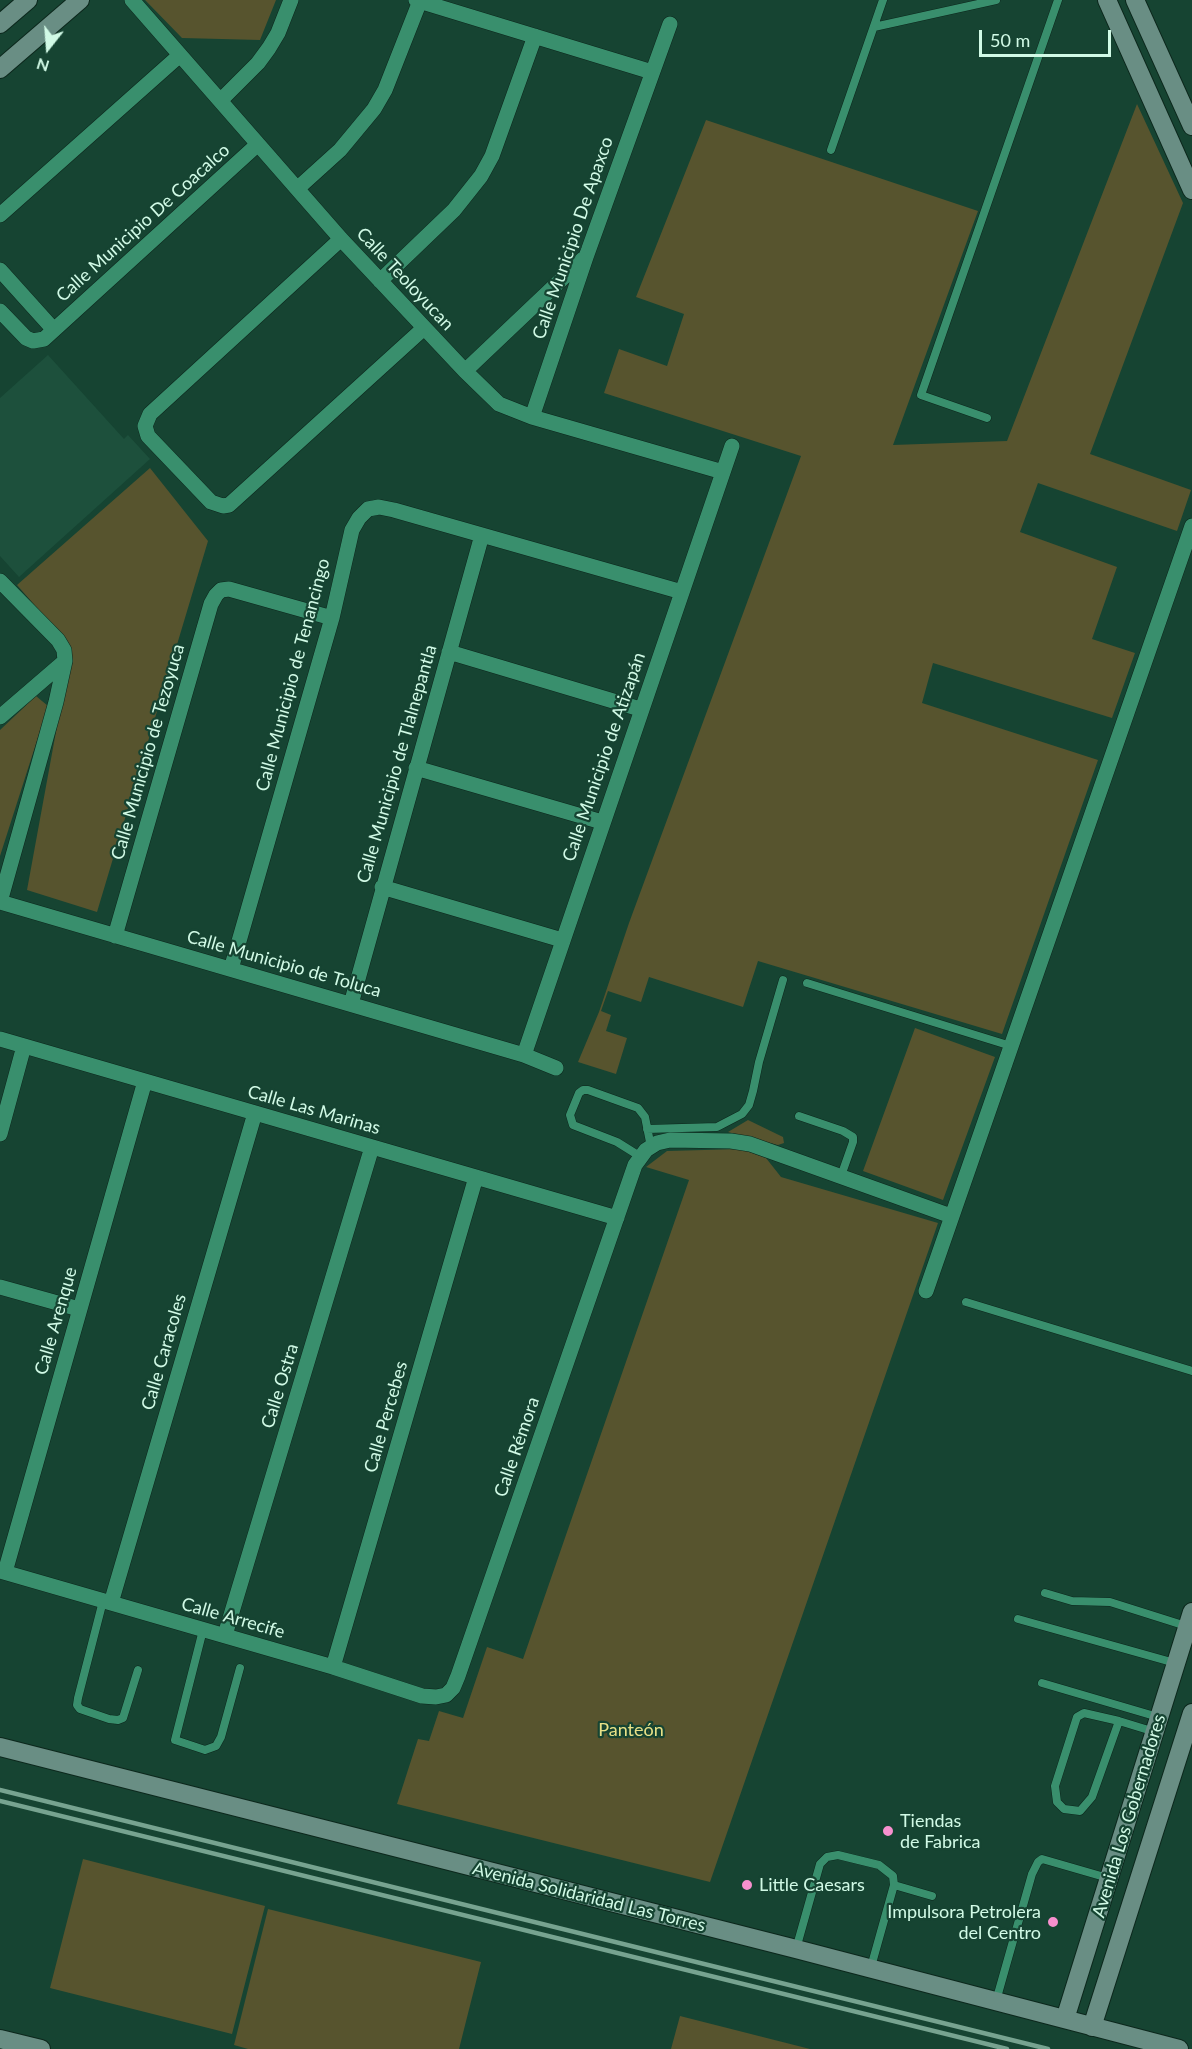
<!DOCTYPE html>
<meta charset="utf-8">
<style>
body{margin:0}
#map{position:relative;width:1192px;height:2049px;overflow:hidden;background:#164432;font-family:Lato,sans-serif}
canvas{display:block}
.north{position:absolute;left:18px;top:18px;width:60px;height:60px;-webkit-text-stroke:4px #164432;paint-order:stroke;rotate:197deg;font-size:16px;font-weight:700;line-height:24px;text-align:center;color:#d1fae6}
.north::after{content:'';display:block;margin:auto;width:21px;height:27px;background:#d1fae6;clip-path:polygon(50% 0,100% 100%,50% 72%,0 100%)}
.scale{position:absolute;left:979px;top:30px;width:132px;height:27px;box-sizing:border-box;border:3px solid #d1fae6;border-top:0;padding-left:8px;font-size:18px;line-height:21px;white-space:nowrap;color:#d1fae6;-webkit-text-stroke:4px #164432;paint-order:stroke}
</style>
<div id="map">
<canvas width="1192" height="2049"></canvas>
<div class="north">N</div>
<div class="scale">50 m</div>
</div>
<script>
const ctx = document.querySelector('canvas').getContext('2d');
ctx.lineJoin = 'round';
function paint(path, color) {
  ctx.fillStyle = color;
  ctx.fill(path, 'evenodd');
}
function toPath(rows) {
  const path = new Path2D();
  for (const r of rows) {
    path.moveTo(r[0], r[1]);
    for (let i = 2; i < r.length; i += 2) path.lineTo(r[i], r[i + 1]);
  }
  return path;
}
function strokePath(path, color, width, dash) {
  ctx.strokeStyle = color;
  ctx.lineWidth = width;
  ctx.lineCap = dash ? 'butt' : 'round';
  ctx.setLineDash(dash || []);
  ctx.stroke(path);
}
function drawText(font, color, halo, rows, align = 'center') {
  ctx.font = font + ' Lato,sans-serif';
  ctx.lineWidth = 4.5;
  ctx.setLineDash([]);
  ctx.textBaseline = 'middle';
  ctx.strokeStyle = halo;
  ctx.fillStyle = color;
  for (const [text, x, y, turn = 0] of rows) {
    ctx.save();
    ctx.translate(x, y);
    ctx.rotate((+turn || 0) * Math.PI / 180);
    ctx.textAlign = isNaN(turn) ? turn : align;
    if (halo) ctx.strokeText(text, 0, 0);
    ctx.fillText(text, 0, 0);
    ctx.restore();
  }
}
paint(toPath([
 [48,355,124,439,128,435,150,459,19,577,0,556,0,398]
]), '#1d503c');
paint(toPath([
 [145,0,276,0,260,40,182,38],
 [1137,104,1183,203,1090,454,1191,490,1177,531,1038,483,1020,532,1117,567,1092,639,1135,653,1112,718,933,663,922,703,1098,760,1002,1034,758,961,743,1007,649,977,641,1002,608,991,601,1011,611,1015,606,1031,627,1038,616,1074,578,1062,599,1012,629,923,801,456,604,393,619,349,667,366,684,314,636,297,706,120,978,211,893,445,1007,441],
 [150,468,208,541,97,912,27,890,66,677,59,633,17,585],
 [36,696,48,706,0,856,0,730],
 [915,1028,995,1057,943,1200,863,1171],
 [748,1120,783,1137,784,1143,778,1145,728,1132],
 [741,1149,766,1158,781,1177,938,1223,710,1882,397,1804,418,1739,429,1741,439,1711,463,1718,487,1647,523,1659,689,1180,646,1167,667,1151],
 [83,1859,265,1906,232,2034,50,1988],
 [268,1909,481,1962,459,2049,248,2049,234,2045],
 [680,2016,810,2049,671,2049]
]), '#57542e');
const lane = toPath([
 [874,27,996,0],
 [831,150,883,0],
 [987,418,921,395,1058,0],
 [807,983,1011,1046],
 [799,1116,843,1131,853,1137,853,1142,841,1176],
 [647,1129,717,1127,742,1114,749,1105,753,1091,759,1062,783,980],
 [641,1157,617,1142,573,1125,570,1115,579,1093,583,1090,588,1090,638,1108,645,1117,651,1147],
 [966,1302,1192,1371],
 [1045,1593,1072,1601,1110,1602,1186,1626],
 [103,1601,78,1698,77,1705,80,1709,109,1719,118,1720,123,1718,138,1670],
 [1018,1619,1175,1663],
 [203,1630,175,1740,205,1750,216,1746,221,1737,240,1668],
 [1042,1683,1158,1717],
 [1119,1721,1092,1797,1080,1811,1064,1809,1057,1802,1055,1786,1077,1717,1084,1713,1119,1721,1155,1732],
 [894,1885,932,1896],
 [796,1949,820,1864,827,1857,838,1855,879,1865,893,1876,894,1885,871,1967],
 [996,2001,1032,1874,1038,1862,1042,1859,1049,1861,1108,1878]
]);
const street = toPath([
 [132,0,341,239,465,371,499,404,532,417,723,472],
 [416,0,652,72],
 [221,100,258,63,269,48,278,33,291,0],
 [298,188,340,150,374,109,385,90,420,1],
 [0,215,180,55],
 [341,239,150,414,145,426,148,436,211,502,223,506,229,505,424,328],
 [0,270,54,330],
 [380,281,454,210,481,176,492,156,535,36],
 [0,311,26,338,33,341,44,339,258,144],
 [465,371,583,259],
 [532,417,586,257,670,24],
 [0,581,58,640,64,650,65,661,56,702,0,902],
 [449,652,640,709],
 [0,717,65,661],
 [416,768,602,822],
 [382,887,562,940],
 [0,902,524,1055,556,1068],
 [115,936,211,604,216,595,221,590,229,589,332,618],
 [231,969,332,618,352,530,359,518,368,509,379,507,394,510,682,592],
 [351,1004,482,535],
 [0,1039,617,1218],
 [524,1055,732,446],
 [0,1134,24,1046],
 [0,1287,79,1309],
 [926,1291,1192,526],
 [0,1571,333,1667,422,1696,436,1697,446,1695,453,1688,458,1676,635,1165,646,1150,657,1143,670,1140,731,1141,750,1144,951,1216],
 [5,1572,145,1081],
 [111,1603,255,1113],
 [225,1635,372,1147],
 [333,1667,476,1177]
]);
const secondary = toPath([
 [1107,0,1192,190],
 [1135,0,1192,126],
 [0,24,28,0],
 [0,69,80,0],
 [0,1747,796,1949,1179,2049],
 [1065,2019,1192,1612],
 [1092,2027,1192,1713],
 [0,2039,41,2049]
]);
strokePath(lane, '#0c271c', 9);
strokePath(street, '#0c271c', 16);
strokePath(secondary, '#0c271c', 20);
strokePath(lane, '#398f6d', 8);
strokePath(street, '#398f6d', 15);
strokePath(secondary, '#698e84', 18);
strokePath(toPath([
 [0,1790,1048,2049],
 [0,1801,1007,2049]
]), '#77a390', 4.5);
for (const [x, y, r, color] of [
 [888,1831,6,"#f790ce"],
 [747,1885,6,"#f790ce"],
 [1053,1922,6,"#f790ce"]
]) {
  const dot = new Path2D();
  dot.arc(x, y, r, 0, 2 * Math.PI);
  ctx.fillStyle = color;
  ctx.fill(dot);
  strokePath(dot, '#164432', 2);
}
drawText('18px', '#d1fae6', '#164432', [
 ["Calle Municipio De Coacalco",143,223,-42],
 ["Calle Municipio De Apaxco",573,238,-71],
 ["Calle Teoloyucan",405,279,47],
 ["Calle Municipio de Tenancingo",293,675,-75],
 ["Calle Municipio de Tezoyuca",148,752,-74],
 ["Calle Municipio de Atizapán",604,757,-71],
 ["Calle Municipio de Tlalnepantla",397,764,-74],
 ["Calle Municipio de Toluca",284,964,16],
 ["Calle Las Marinas",314,1110,16],
 ["Calle Arenque",56,1321,-74],
 ["Calle Caracoles",164,1352,-74],
 ["Calle Ostra",280,1386,-73],
 ["Calle Percebes",386,1417,-74],
 ["Calle Rémora",517,1447,-71],
 ["Calle Arrecife",233,1618,16],
 ["Avenida Los Gobernadores",1129,1816,-73],
 ["Avenida Solidaridad Las Torres",589,1897,14]
]);
drawText('18px', '#e8e187', '#164432', [
 ["Panteón",631,1730]
]);
drawText('18px', '#d1fae6', '#164432', [
 ["Tiendas",900,1821],
 ["de Fabrica",900,1842],
 ["Little Caesars",759,1885],
 ["Impulsora Petrolera",1041,1912,"right"],
 ["del Centro",1041,1933,"right"]
], 'left');
</script>
